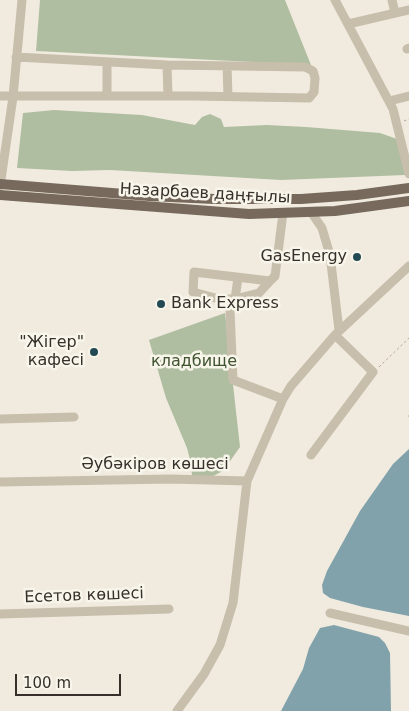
<!DOCTYPE html>
<meta charset="utf-8">
<style>
body{margin:0}
#map{position:relative;width:409px;height:711px;overflow:hidden;background:#f1ebdf;font-family:"DejaVu Sans",sans-serif}
canvas{display:block}
.scale{position:absolute;left:15px;top:674px;width:106px;height:22px;box-sizing:border-box;border:2px solid #37302a;border-top:0;padding-left:6px;font-size:15px;line-height:18px;white-space:nowrap;color:#37302a;-webkit-text-stroke:4px #f8f5eb;paint-order:stroke}
</style>
<div id="map">
<canvas width="409" height="711"></canvas>
<div class="scale">100 m</div>
</div>
<script>
const ctx = document.querySelector('canvas').getContext('2d');
ctx.lineJoin = 'round';
function paint(path, color) {
  ctx.fillStyle = color;
  ctx.fill(path, 'evenodd');
}
function toPath(rows) {
  const path = new Path2D();
  for (const r of rows) {
    path.moveTo(r[0], r[1]);
    for (let i = 2; i < r.length; i += 2) path.lineTo(r[i], r[i + 1]);
  }
  return path;
}
function strokePath(path, color, width, dash) {
  ctx.strokeStyle = color;
  ctx.lineWidth = width;
  ctx.lineCap = dash ? 'butt' : 'round';
  ctx.setLineDash(dash || []);
  ctx.stroke(path);
}
function drawText(font, color, halo, rows, align = 'center') {
  ctx.font = font + ' "DejaVu Sans",sans-serif';
  ctx.lineWidth = 5;
  ctx.setLineDash([]);
  ctx.textBaseline = 'middle';
  ctx.strokeStyle = halo;
  ctx.fillStyle = color;
  for (const [text, x, y, turn = 0] of rows) {
    ctx.save();
    ctx.translate(x, y);
    ctx.rotate((+turn || 0) * Math.PI / 180);
    ctx.textAlign = isNaN(turn) ? turn : align;
    if (halo) ctx.strokeText(text, 0, 0);
    ctx.fillText(text, 0, 0);
    ctx.restore();
  }
}
paint(toPath([
 [40,0,285,0,311,65,36,51],
 [54,110,142,115,195,125,202,117,210,114,221,119,224,127,267,125,306,127,380,133,397,139,405,175,281,180,110,170,72,171,17,168,23,113],
 [225,313,240,447,223,471,211,477,192,476,191,463,187,448,166,398,149,340]
]), '#afbea0');
paint(toPath([
 [409,449,409,616,363,607,330,598,323,593,322,585,327,571,360,511,393,464],
 [334,625,379,637,385,643,390,653,391,711,281,711,303,669,309,648,320,628]
]), '#81a2ab');
strokePath(toPath([
 [404,121,409,119],
 [379,367,409,338],
 [408,416,409,416]
]), '#b3a896', 1, [2.5, 2.5]);
strokePath(toPath([
 [335,0,393,109,409,174],
 [392,0,395,13],
 [348,24,409,10],
 [407,49,409,48],
 [167,65,168,96],
 [227,66,228,96],
 [0,96,193,96,309,98,314,92,315,78,313,71,305,67,167,65,16,57],
 [107,96,107,63],
 [389,101,409,96],
 [0,186,13,97,22,0],
 [311,212,322,228,330,255,339,330],
 [270,281,194,272,193,292,219,299,235,299,259,293,270,281,275,276,283,213],
 [235,299,238,278],
 [230,311,233,380,283,399],
 [0,419,74,417],
 [311,455,373,372,335,335],
 [0,482,170,479,247,481],
 [330,613,409,631],
 [0,614,169,609],
 [177,711,204,674,220,645,233,603,247,481,283,399,291,386,335,335,409,266]
]), '#c8beac', 9);
strokePath(toPath([
 [0,184,149,196,214,199,301,199,357,195,409,188],
 [0,195,249,214,335,211,409,201]
]), '#776a5d', 10);
for (const [x, y, r, color] of [
 [357,257,5,"#234954"],
 [161,304,5,"#234954"],
 [94,352,5,"#234954"]
]) {
  const dot = new Path2D();
  dot.arc(x, y, r, 0, 2 * Math.PI);
  ctx.fillStyle = color;
  ctx.fill(dot);
  strokePath(dot, '#f8f5eb', 2);
}
drawText('16px', '#37302a', '#f8f5eb', [
 ["Назарбаев даңғылы",205,194,3],
 ["Әубәкіров көшесі",155,465],
 ["Есетов көшесі",84,596,-2]
]);
drawText('16px', '#37302a', '#f8f5eb', [
 ["GasEnergy",347,257],
 ["Bank Express",171,304,"left"],
 ["\"Жігер\"",84,343],
 ["кафесі",84,361]
], 'right');
drawText('16px', '#405330', '#f8f5eb', [
 ["кладбище",194,362]
]);
</script>
